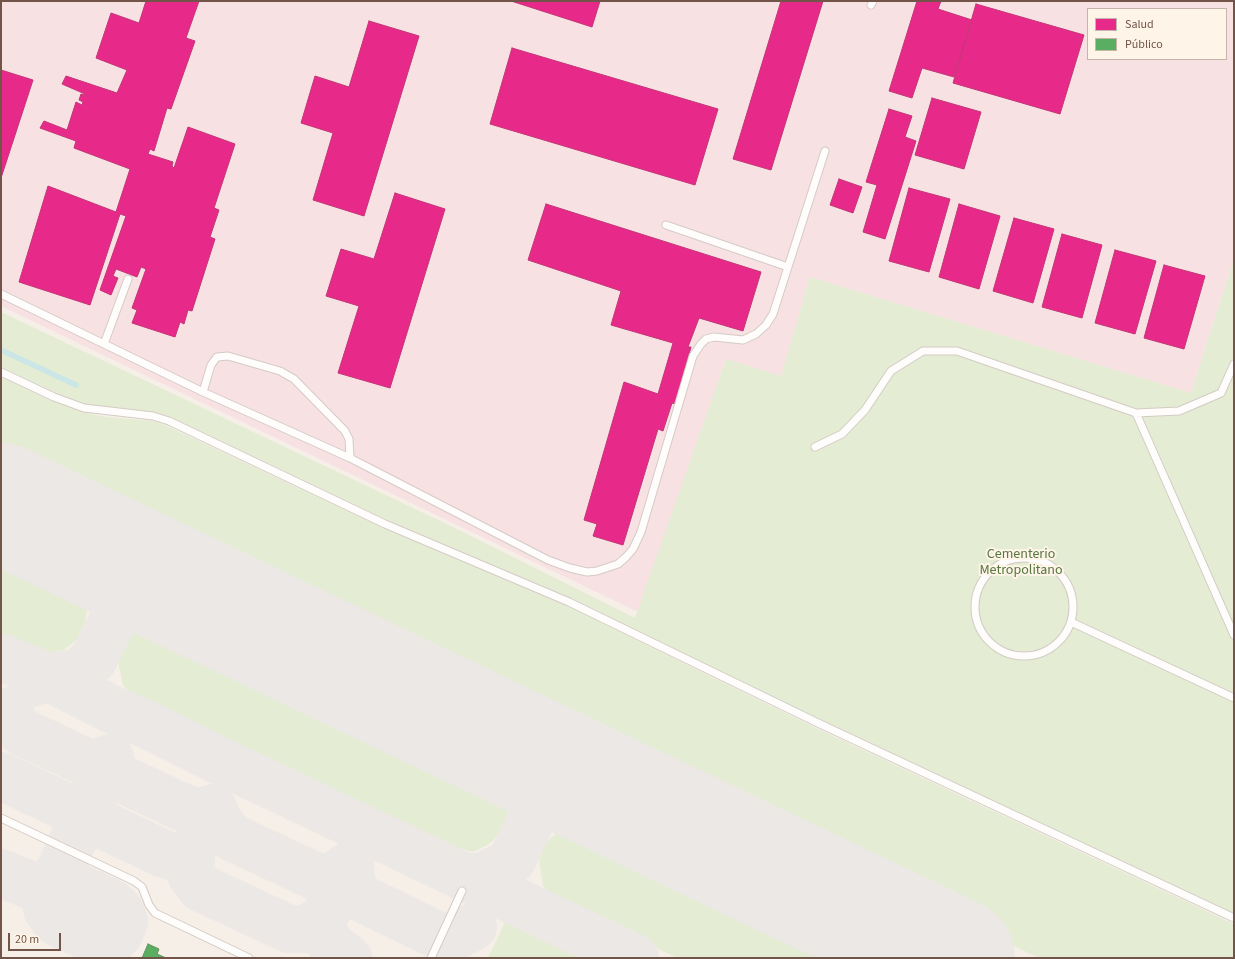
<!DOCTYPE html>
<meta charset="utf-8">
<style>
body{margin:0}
#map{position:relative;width:1235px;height:959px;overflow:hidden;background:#f6efe8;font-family:"Source Sans 3",sans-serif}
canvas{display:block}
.frame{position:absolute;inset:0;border:2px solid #735449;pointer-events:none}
.legend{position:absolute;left:1087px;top:8px;width:140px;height:52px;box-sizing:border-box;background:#fff4e8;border:1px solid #c7b4a8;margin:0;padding:5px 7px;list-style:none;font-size:12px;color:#735449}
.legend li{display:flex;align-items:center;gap:8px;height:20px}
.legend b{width:20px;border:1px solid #c7b4a8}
.scale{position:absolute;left:8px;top:933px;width:53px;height:18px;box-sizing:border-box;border:2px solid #735449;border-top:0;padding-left:5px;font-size:12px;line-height:14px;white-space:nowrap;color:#735449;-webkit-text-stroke:3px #fff4e8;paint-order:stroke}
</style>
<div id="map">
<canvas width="1235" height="959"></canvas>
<div class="frame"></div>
<ul class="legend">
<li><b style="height:11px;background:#e7298a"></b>Salud</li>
<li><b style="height:11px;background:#5aae61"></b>Público</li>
</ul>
<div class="scale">20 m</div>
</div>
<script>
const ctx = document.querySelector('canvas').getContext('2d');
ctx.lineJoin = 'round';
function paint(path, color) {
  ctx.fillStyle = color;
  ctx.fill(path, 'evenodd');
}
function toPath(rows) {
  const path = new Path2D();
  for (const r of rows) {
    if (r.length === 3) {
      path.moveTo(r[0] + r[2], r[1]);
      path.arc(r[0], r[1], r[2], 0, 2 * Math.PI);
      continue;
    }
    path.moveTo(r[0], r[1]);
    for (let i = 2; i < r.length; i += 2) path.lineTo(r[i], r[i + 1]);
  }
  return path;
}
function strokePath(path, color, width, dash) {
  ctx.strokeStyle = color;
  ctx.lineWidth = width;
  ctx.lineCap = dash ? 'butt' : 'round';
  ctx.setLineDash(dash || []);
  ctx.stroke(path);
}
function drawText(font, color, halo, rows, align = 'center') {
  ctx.font = font + ' "Source Sans 3",sans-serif';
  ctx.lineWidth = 4;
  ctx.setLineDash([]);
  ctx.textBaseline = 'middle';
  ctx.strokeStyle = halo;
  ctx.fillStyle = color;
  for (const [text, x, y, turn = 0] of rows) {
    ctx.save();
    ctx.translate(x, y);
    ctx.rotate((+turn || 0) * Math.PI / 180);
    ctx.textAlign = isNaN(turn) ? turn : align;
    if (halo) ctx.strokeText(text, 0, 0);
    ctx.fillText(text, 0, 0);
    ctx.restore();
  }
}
paint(toPath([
 [1,1,1234,1,1234,258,1191,393,810,277,781,377,726,359,638,612,1,306],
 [1088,9,1226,9,1226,59,1088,59]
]), '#f8e1e2');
paint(toPath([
 [1234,258,1234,914,820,720,571,598,387,520,171,417,154,412,85,404,56,393,1,367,1,312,453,527,635,618,726,359,781,376,810,277,1191,393],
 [1,377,52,401,82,412,106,417,152,421,167,426,383,528,567,606,816,728,1234,924,1234,958,1039,958,1,461],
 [1,546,67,578,83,594,88,605,85,622,76,640,64,650,47,653,30,645,27,651,1,639],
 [148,626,173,627,491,780,506,796,508,814,501,833,489,844,473,852,453,847,134,697,123,685,118,662,123,646,134,631],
 [571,827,601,835,859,958,677,958,551,897,543,886,539,860,546,843,557,832],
 [507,918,590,958,488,958]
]), '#e4ecd3');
const health = toPath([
 [146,1,199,1,186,38,195,41,171,109,167,108,154,151,150,149,148,154,173,162,172,166,174,168,188,127,235,144,214,208,219,210,210,237,215,239,192,311,188,310,184,324,180,322,175,337,132,323,137,310,132,308,146,269,141,267,137,277,116,269,113,276,118,278,111,295,100,290,126,216,120,214,90,305,19,282,48,186,116,212,130,169,74,148,76,141,40,128,44,121,67,130,76,102,82,105,83,102,79,100,81,94,85,95,85,94,62,84,66,76,117,93,127,70,96,58,111,13,139,23,146,1],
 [511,1,600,1,592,27,511,1],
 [781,1,823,1,771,170,733,159,781,1],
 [917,1,941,1,938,9,972,20,954,77,922,68,912,98,889,91,917,1],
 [976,4,1084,35,1060,114,953,83,976,4],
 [369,21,419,36,364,216,313,200,333,133,301,123,315,76,349,87,369,21],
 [512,48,718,109,695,185,490,124,512,48],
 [1,70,33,80,1,178,1,70],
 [932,98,981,112,964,169,915,155,932,98],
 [889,109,912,116,905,137,916,141,885,239,863,232,877,185,866,182,889,109],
 [839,179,862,187,853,213,830,205,839,179],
 [909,188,950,199,929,272,889,261,909,188],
 [395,193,445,209,390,388,338,373,359,306,326,296,341,249,374,259,395,193],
 [546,204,761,272,743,331,699,318,688,347,691,347,675,404,672,403,663,431,658,429,623,545,593,536,597,524,584,520,624,382,658,394,673,343,611,325,621,291,528,260,546,204],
 [959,204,1000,216,979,289,939,277,959,204],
 [1014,218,1054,229,1033,303,993,291,1014,218],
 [1062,234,1102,245,1082,318,1042,307,1062,234],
 [1115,250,1156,261,1135,334,1095,323,1115,250],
 [1164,265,1205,276,1184,349,1144,338,1164,265]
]);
paint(health, '#e7298a');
strokePath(health, '#c43676', 1);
const public = toPath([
 [148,944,159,949,157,954,166,958,142,958,148,944]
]);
paint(public, '#5aae61');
strokePath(public, '#62935a', 1);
strokePath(toPath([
 [1,350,76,385]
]), '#cae6e6', 5.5);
strokePath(toPath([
 [107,553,120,574,123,584,123,600],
 [1,657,48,677,111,709,150,726,212,757,635,958],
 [31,683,48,677,78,673,93,660,123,600,142,587,168,583],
 [1,715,10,711,13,721,20,731,86,762,96,763,110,758,111,767,120,778,182,807,200,813,213,808,220,824,233,838,315,876,323,878,335,875,350,865,352,885,356,893,363,899,435,934,442,937,453,937,473,927],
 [523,752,539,774,541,784,542,798],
 [1,776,66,807,73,808,89,803,92,814,103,825,164,854,175,857,184,856,192,850,190,867,191,875,201,888,289,929,307,929,324,917],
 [62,866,64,874,75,886,111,903,120,911,124,922,119,934,114,939,108,942,98,941,60,924,53,918,47,909,47,899,99,782],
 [1,873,32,886,38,887,48,883,57,875],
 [463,877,482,877,503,867,512,860,542,798,560,787,587,782],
 [336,893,324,917,323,926,325,936,333,947,348,958]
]), '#ece8e6', 48);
strokePath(toPath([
 [1,503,955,958]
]), '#ece8e6', 120);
const lane = toPath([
 [871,5,873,1],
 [666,225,788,267,825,151],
 [1,294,203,392,350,458,548,560,570,568,587,572,597,571,618,564,626,557,633,549,641,532,693,356,701,344,706,339,714,337,743,340,756,334,766,325,773,314,788,267],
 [104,344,128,279],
 [1,372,54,397,84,408,153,416,169,421,385,524,569,602,818,723,1234,918],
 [203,392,211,365,217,357,228,356,280,371,294,379,345,431,349,439,350,458],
 [1136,413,1179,411,1221,393,1234,364],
 [815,447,842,434,865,410,891,371,923,351,957,351,1136,413,1234,635],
 [1024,607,49],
 [1071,622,1234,698],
 [1,818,134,881,142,887,149,905,155,913,249,958],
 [431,958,462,891]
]);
strokePath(lane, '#d4cbc5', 9);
strokePath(lane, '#fefdfc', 7);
drawText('14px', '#567841', '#fff4e8', [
 ["Cementerio",1021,555],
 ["Metropolitano",1021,571]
]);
</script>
